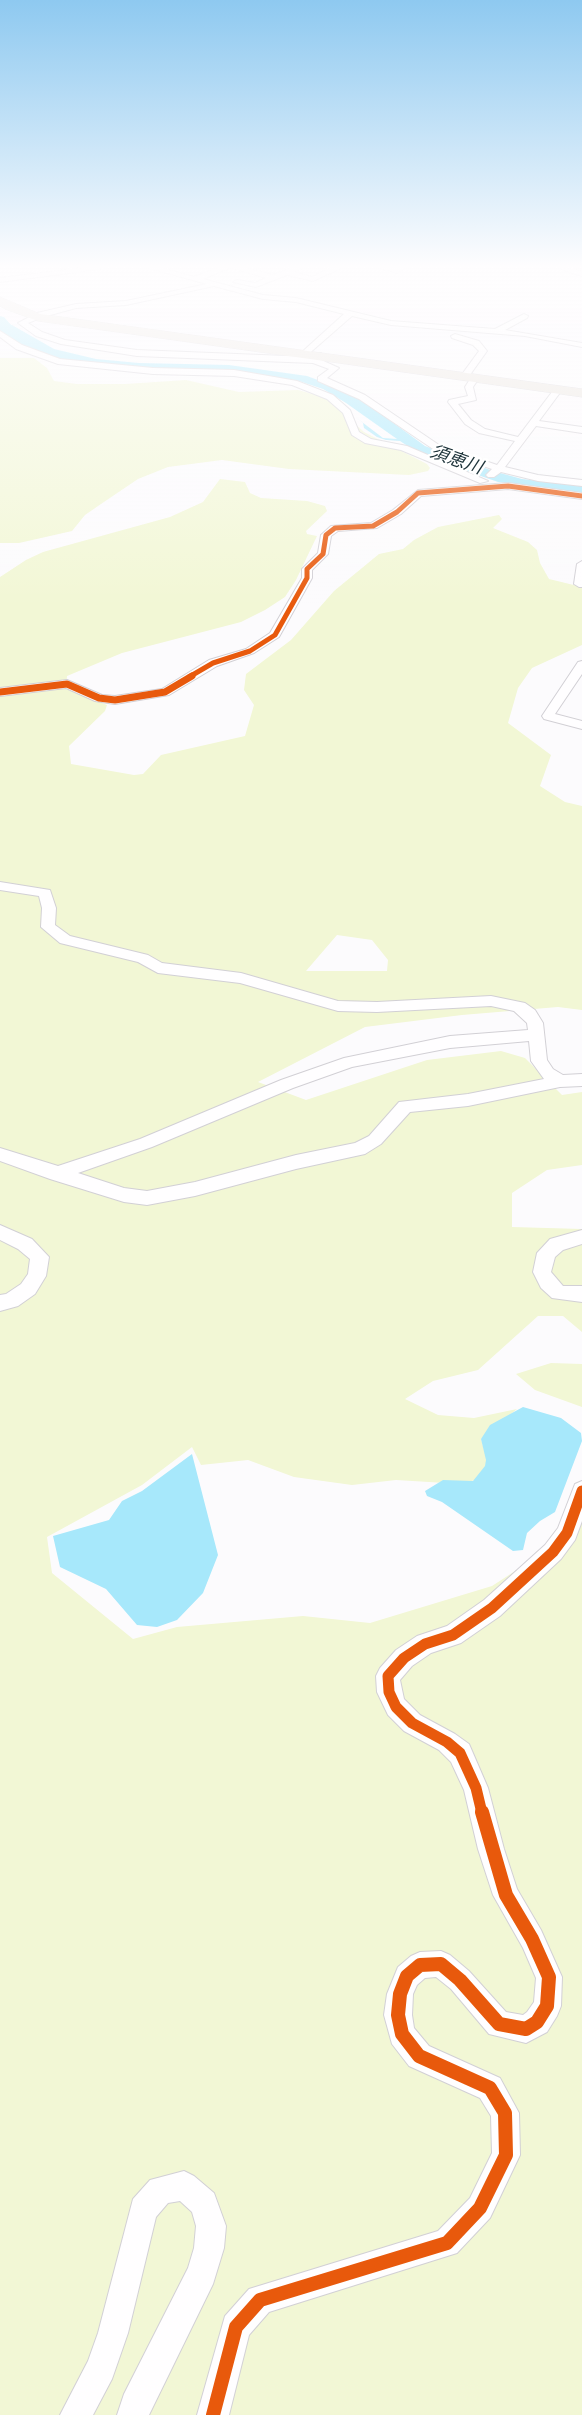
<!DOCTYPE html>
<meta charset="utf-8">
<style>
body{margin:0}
canvas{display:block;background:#fcfbfd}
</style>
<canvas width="582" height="2415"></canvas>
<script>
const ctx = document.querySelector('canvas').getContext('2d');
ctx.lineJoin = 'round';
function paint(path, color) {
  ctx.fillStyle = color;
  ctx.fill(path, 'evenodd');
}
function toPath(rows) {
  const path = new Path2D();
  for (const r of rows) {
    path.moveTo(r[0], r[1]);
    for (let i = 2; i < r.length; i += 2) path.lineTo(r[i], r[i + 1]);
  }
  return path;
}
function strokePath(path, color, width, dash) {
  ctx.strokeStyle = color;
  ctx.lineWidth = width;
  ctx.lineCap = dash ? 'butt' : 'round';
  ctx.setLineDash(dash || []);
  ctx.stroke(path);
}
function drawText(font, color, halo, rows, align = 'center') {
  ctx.font = font + ' "Nunito Sans","Noto Sans JP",sans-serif';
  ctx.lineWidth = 5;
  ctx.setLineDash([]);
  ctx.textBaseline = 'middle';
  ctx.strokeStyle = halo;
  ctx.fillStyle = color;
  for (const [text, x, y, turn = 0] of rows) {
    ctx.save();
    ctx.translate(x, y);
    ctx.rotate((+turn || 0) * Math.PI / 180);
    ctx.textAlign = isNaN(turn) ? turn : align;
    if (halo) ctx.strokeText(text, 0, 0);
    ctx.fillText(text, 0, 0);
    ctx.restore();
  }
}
paint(toPath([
 [0,358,34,358,47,368,54,381,77,384,125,384,186,380,239,392,298,390,327,398,364,432,427,464,430,468,428,471,409,475,289,469,222,460,168,467,138,479,101,504,85,515,72,531,19,543,0,543],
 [220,479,245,482,250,493,261,498,307,501,325,506,327,511,306,531,307,534,317,536,296,580,285,597,265,610,241,622,122,653,67,676,66,689,107,705,105,711,69,746,71,764,134,775,143,774,161,755,245,736,254,705,244,690,246,674,291,640,334,591,379,554,403,549,414,540,438,527,499,515,502,519,493,528,528,542,537,550,540,563,549,579,582,587,582,645,532,668,518,688,508,723,551,755,540,786,565,802,582,806,582,1010,558,1007,462,1015,365,1027,258,1082,306,1100,427,1060,501,1051,525,1058,562,1095,582,1092,582,1165,547,1170,512,1193,512,1227,582,1229,582,1332,563,1316,538,1316,478,1370,433,1381,405,1399,438,1415,474,1418,517,1409,481,1439,487,1460,485,1467,475,1480,462,1484,396,1480,352,1485,294,1477,248,1460,201,1465,192,1447,142,1485,47,1537,52,1573,133,1639,177,1627,303,1616,370,1623,492,1586,549,1549,582,1515,582,2415,0,2415,0,577,26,560,43,552,170,517,203,502],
 [337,935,372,940,388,960,387,971,306,971],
 [551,1363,582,1364,582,1407,535,1390,516,1374]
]), '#f2f7d5');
paint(toPath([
 [12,325,54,349,96,359,139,363,229,365,307,376,334,386,362,400,425,446,493,471,522,479,582,486,582,493,498,482,441,462,412,449,400,441,386,440,377,437,364,428,363,423,354,416,383,438,397,439,346,403,323,389,299,381,252,373,166,370,63,360,21,345,0,331,0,326],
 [523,1407,561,1418,581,1433,582,1441,555,1512,540,1521,527,1533,523,1550,513,1551,442,1502,427,1496,425,1491,443,1480,473,1481,485,1466,486,1460,481,1439,490,1425],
 [192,1454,218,1555,203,1593,177,1620,157,1627,137,1625,106,1589,60,1567,53,1536,109,1520,122,1501,142,1491]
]), '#a7e8fb');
paint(toPath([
 [0,316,4,317,13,327,41,343,43,346,41,349,31,349,3,333,0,328,0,316]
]), '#a7e8fb');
const minor = toPath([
 [83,268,107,268,0,282,0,278,83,268],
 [149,268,162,268,194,277,218,268,229,268,203,279,263,295,296,298,391,321,495,329,524,314,528,316,527,318,505,330,582,343,582,347,525,336,391,325,352,316,305,357,302,356,302,352,344,314,296,302,263,299,214,286,126,305,76,308,43,317,28,323,42,332,65,340,137,350,311,357,315,353,321,353,319,359,339,368,327,378,365,395,439,445,497,465,515,441,479,433,465,424,448,402,449,400,468,396,465,387,472,376,478,376,479,378,473,387,476,400,458,404,471,420,485,429,518,437,555,388,561,388,562,390,539,421,582,427,582,433,536,426,505,467,538,475,582,480,582,486,538,481,501,472,494,477,488,477,486,475,492,469,433,449,359,399,318,381,318,377,329,369,313,363,137,356,61,344,36,336,18,323,37,313,76,304,126,301,207,284,149,268],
 [233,268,246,268,273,275,291,268,302,268,294,272,312,277,331,268,341,268,313,281,287,275,256,287,233,282,237,280,255,283,266,278,233,268],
 [381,268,405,268,397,273,381,268],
 [562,268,582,271,582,276,563,270,562,268],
 [0,331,22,345,60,359,153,368,234,370,297,381,333,395,350,410,359,432,371,439,407,446,488,481,480,483,401,450,365,443,352,435,343,413,327,399,292,385,234,376,153,374,58,364,16,349,0,337,0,331],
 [455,334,479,341,487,351,467,379,464,380,460,377,479,351,473,345,452,338,451,336,455,334],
 [508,483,582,493,582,499,508,489,421,496,401,514,377,528,338,531,331,536,328,554,312,570,312,578,279,637,254,653,217,666,169,695,115,704,95,701,66,688,0,696,0,688,67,680,102,695,115,696,162,689,209,660,246,649,270,633,302,578,302,569,318,553,321,535,331,526,371,523,393,510,418,490,508,483],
 [582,561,582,587,579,587,574,584,577,564,582,561],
 [582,661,582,674,555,714,582,721,582,729,544,719,542,716,578,662,582,661],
 [0,882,50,890,56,908,55,925,70,936,148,955,162,963,241,973,338,1001,377,1002,491,996,525,1003,535,1010,543,1023,547,1060,553,1069,563,1075,582,1074,582,1086,560,1087,468,1106,410,1112,381,1144,365,1154,296,1169,195,1196,147,1205,124,1202,50,1179,0,1161,0,1148,58,1166,140,1139,281,1080,344,1058,450,1036,528,1030,527,1023,514,1011,491,1006,377,1012,338,1011,240,983,158,973,138,962,60,943,41,927,42,908,39,896,0,890,0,882],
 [529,1041,531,1061,544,1079,468,1094,399,1102,369,1136,355,1143,296,1155,195,1182,147,1191,124,1188,78,1173,152,1147,293,1088,352,1067,450,1048,529,1041],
 [0,1225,32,1239,49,1257,46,1276,35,1294,18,1306,0,1311,0,1295,6,1294,21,1284,28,1274,30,1259,18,1249,0,1240,0,1225],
 [582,1230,582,1244,563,1250,555,1257,551,1272,563,1286,582,1286,582,1302,552,1298,541,1288,533,1272,537,1253,550,1239,582,1230],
 [582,1481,582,1521,575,1540,561,1559,500,1616,461,1643,431,1653,412,1666,400,1680,404,1699,420,1715,455,1734,469,1744,488,1788,504,1849,517,1889,541,1930,562,1977,561,2006,557,2016,547,2032,526,2043,489,2034,451,1989,436,1977,425,1978,417,1985,413,1994,412,2015,414,2028,429,2046,500,2078,519,2113,520,2155,490,2218,457,2253,269,2312,249,2335,229,2415,197,2415,225,2316,249,2289,438,2231,470,2198,492,2153,491,2116,480,2098,409,2066,392,2044,384,2015,387,1994,398,1967,411,1956,420,1952,441,1951,450,1955,469,1971,506,2012,523,2015,527,2012,534,2002,536,1978,523,1948,493,1895,478,1849,464,1790,451,1762,439,1750,404,1731,388,1715,377,1692,376,1676,380,1668,396,1650,417,1636,447,1626,484,1600,545,1545,558,1528,575,1484,582,1481],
 [184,2171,194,2176,214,2193,226,2226,224,2248,213,2284,149,2415,117,2415,124,2394,188,2268,194,2248,196,2226,192,2212,180,2201,168,2203,156,2217,128,2333,112,2379,93,2415,60,2415,88,2361,98,2333,133,2199,150,2180,184,2171]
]);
const primary = toPath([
 [0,297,40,314,582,389,582,397,38,321,5,309,0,306,0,297]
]);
strokePath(minor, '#d2d0d5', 2);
strokePath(primary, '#d8d6d9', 1);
paint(minor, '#fffeff');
paint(primary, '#eae5de');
strokePath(toPath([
 [189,677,213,663,250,651,275,635,307,578,307,569,323,554,326,535,335,528,373,526,397,512,418,493,508,486,582,496]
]), '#e8590c', 5);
strokePath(toPath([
 [0,692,67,684,99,698,115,700,165,692,192,676]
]), '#e8590c', 7);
strokePath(toPath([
 [482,1813,476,1788,460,1753,447,1742,412,1723,396,1707,389,1692,388,1676,404,1658,425,1644,453,1635,492,1608,553,1552,567,1533,582,1491]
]), '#e8590c', 11);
strokePath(toPath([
 [213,2415,236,2327,260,2300,447,2243,480,2208,506,2155,505,2113,490,2088,419,2056,402,2034,398,2015,400,1994,407,1976,420,1965,441,1964,460,1980,499,2024,526,2029,537,2022,547,2006,549,1977,532,1939,506,1895,482,1812]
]), '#e8590c', 14);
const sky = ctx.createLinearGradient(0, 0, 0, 606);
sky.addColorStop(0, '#8ec9f0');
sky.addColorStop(0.44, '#fefdfe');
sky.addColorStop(1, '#fefdfe00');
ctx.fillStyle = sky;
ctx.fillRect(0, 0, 582, 606);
drawText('italic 18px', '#1c3239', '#fff', [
 ["須恵川",456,461,19]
]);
</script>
